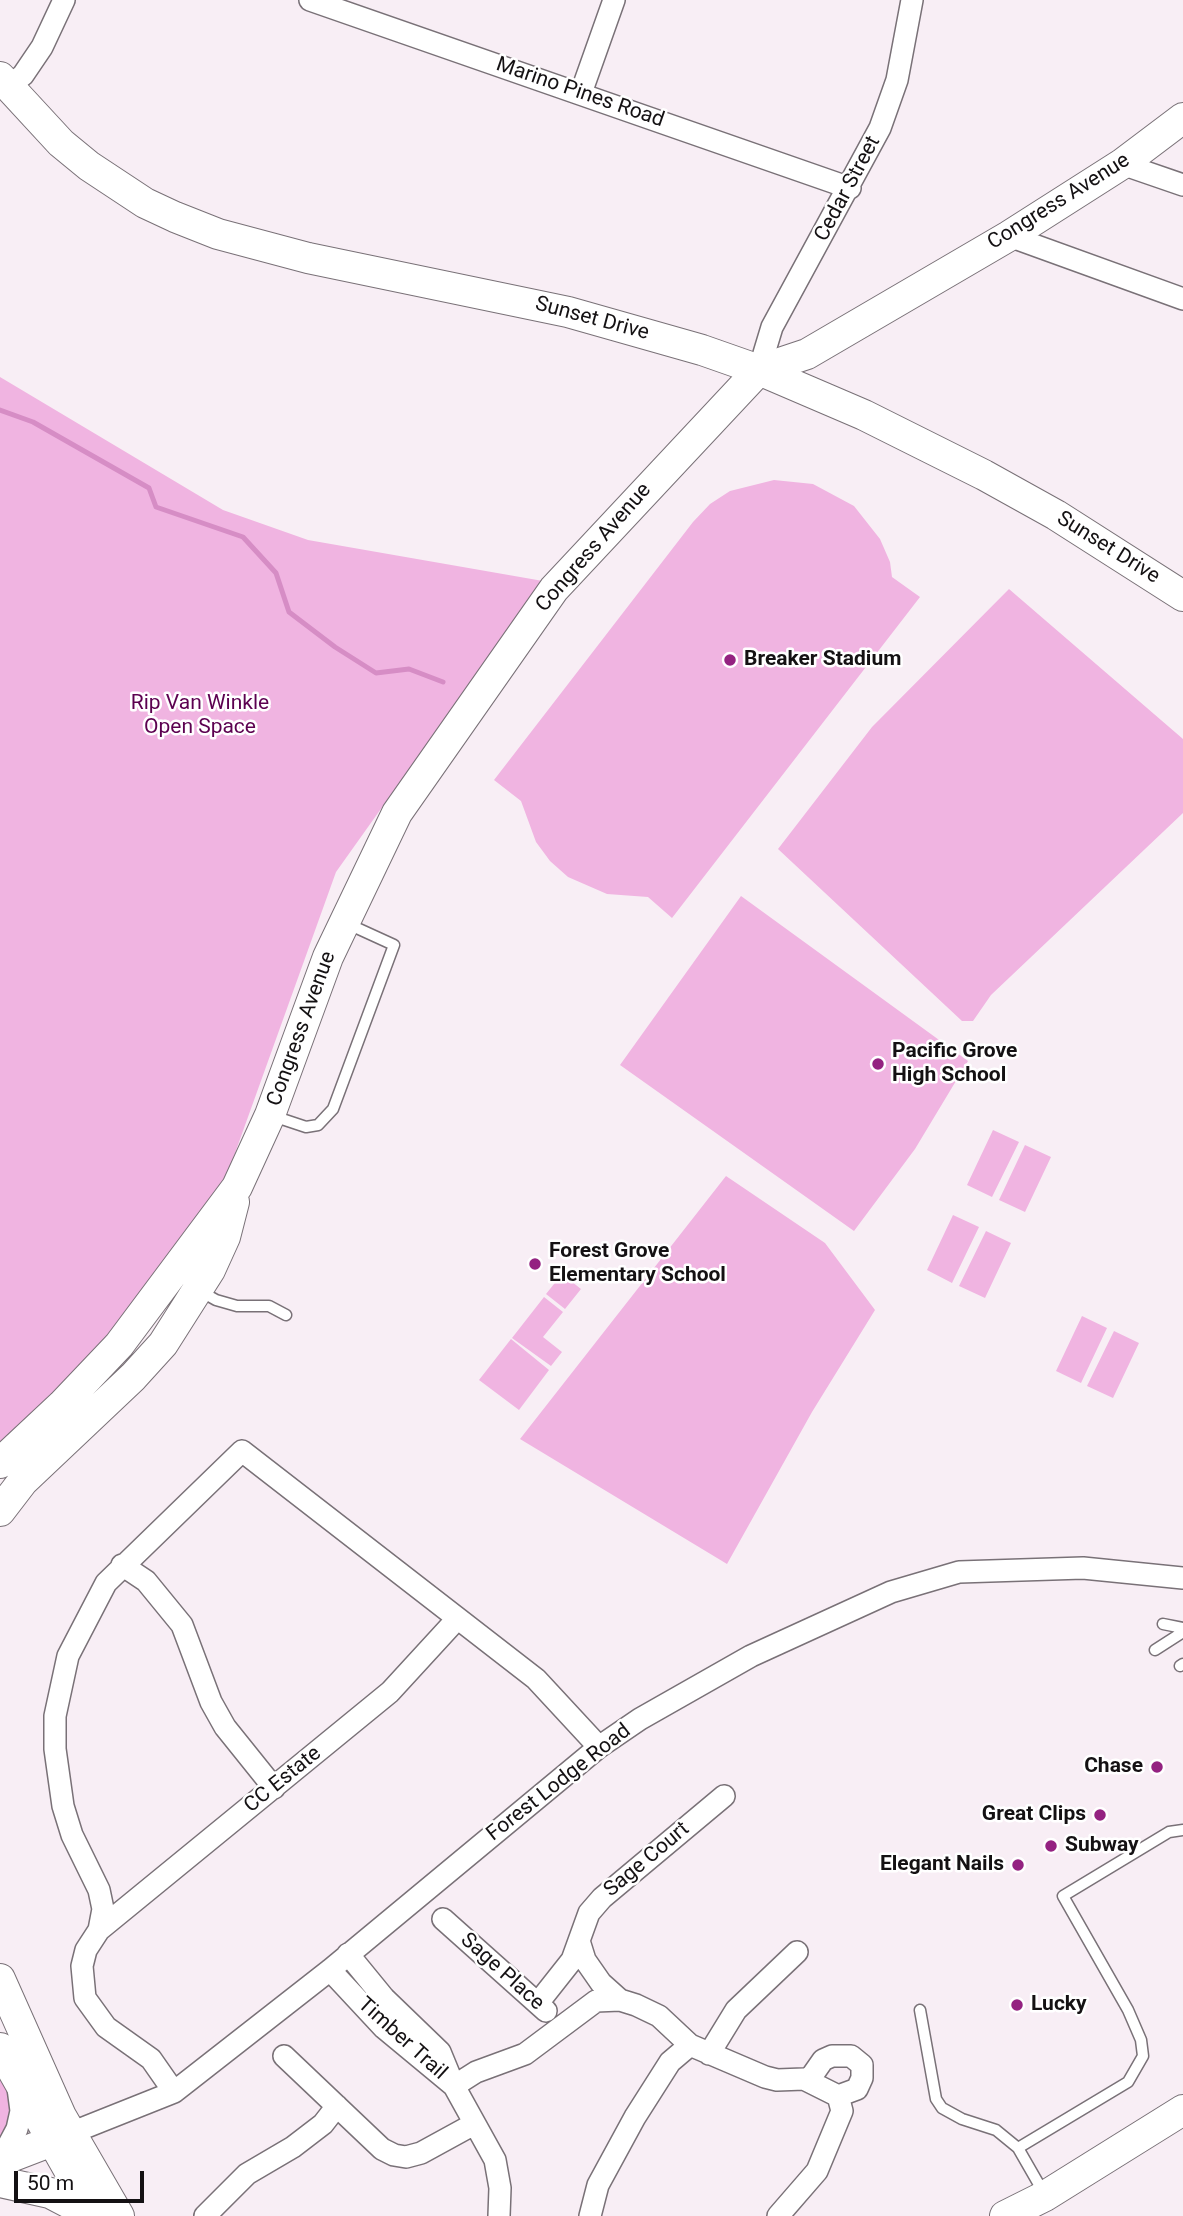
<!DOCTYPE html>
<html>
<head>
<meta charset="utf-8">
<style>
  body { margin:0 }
  #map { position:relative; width:1183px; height:2216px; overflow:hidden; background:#f8eef5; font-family:Roboto,sans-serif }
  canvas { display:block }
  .scale { position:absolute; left:14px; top:2171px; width:130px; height:32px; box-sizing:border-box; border:4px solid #141113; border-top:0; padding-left:9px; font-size:21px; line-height:24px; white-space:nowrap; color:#141113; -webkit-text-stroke:5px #fff; paint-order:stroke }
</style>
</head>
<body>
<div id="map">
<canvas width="1183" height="2216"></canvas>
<div class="scale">50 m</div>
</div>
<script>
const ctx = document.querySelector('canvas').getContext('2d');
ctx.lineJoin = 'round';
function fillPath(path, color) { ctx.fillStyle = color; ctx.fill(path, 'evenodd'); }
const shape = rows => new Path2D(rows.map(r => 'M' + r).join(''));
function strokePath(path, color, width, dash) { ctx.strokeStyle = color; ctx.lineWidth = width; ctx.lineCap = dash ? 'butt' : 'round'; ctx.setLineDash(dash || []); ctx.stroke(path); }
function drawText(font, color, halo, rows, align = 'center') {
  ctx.font = font + ' Roboto,sans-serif'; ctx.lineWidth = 5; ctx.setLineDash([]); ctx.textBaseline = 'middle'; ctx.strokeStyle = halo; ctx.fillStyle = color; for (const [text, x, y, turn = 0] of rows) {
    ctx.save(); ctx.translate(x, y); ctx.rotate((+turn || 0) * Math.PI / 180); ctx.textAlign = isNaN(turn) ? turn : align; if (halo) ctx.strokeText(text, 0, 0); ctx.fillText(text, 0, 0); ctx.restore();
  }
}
fillPath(shape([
  [0,377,223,510,308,540,543,581,336,872,225,1181,199,1227,0,1463],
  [774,480,813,484,854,506,880,539,890,562,892,577,920,597,672,918,648,897,607,894,568,877,550,861,536,842,521,801,494,780,693,522,710,504,730,491],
  [1009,589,1183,739,1183,813,991,995,973,1021,962,1021,778,849,872,727],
  [741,896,968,1061,915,1149,854,1231,620,1065],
  [993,1130,1019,1142,992,1197,967,1185],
  [1025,1145,1051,1157,1025,1212,999,1200],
  [726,1176,825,1243,875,1310,812,1412,727,1564,520,1439],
  [953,1215,979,1227,952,1283,927,1270],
  [986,1231,1011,1243,985,1298,959,1286],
  [562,1274,581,1289,565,1309,546,1294],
  [544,1297,563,1312,543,1337,562,1352,551,1366,512,1338],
  [1082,1316,1107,1328,1081,1383,1056,1371],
  [1114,1331,1139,1343,1113,1398,1087,1386],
  [511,1339,549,1370,519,1410,479,1380],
  [0,2048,20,2096,0,2161]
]), '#f0b4e1');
strokePath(shape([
  [0,410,33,422,149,488,156,507,243,537,276,573,289,612,335,647,376,673,409,669,443,682]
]), '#d68dc5', 5);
const lane = shape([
  [273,1116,306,1127,318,1125,333,1109,394,945,348,924],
  [200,1291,216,1300,237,1306,269,1306,286,1315],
  [1163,1624,1183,1628],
  [1155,1650,1183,1632],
  [1180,1666,1183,1664],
  [920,2010,936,2099,942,2108,962,2119,996,2130,1018,2148,1045,2195],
  [1018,2148,1128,2082,1143,2056,1141,2040,1128,2010,1063,1896,1169,1832,1183,1830]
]);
const street = shape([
  [310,0,850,188],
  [8,87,23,75,42,47,64,0],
  [581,93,614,0],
  [1122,164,1183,185],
  [1009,236,1183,299],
  [759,370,772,327,880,128,897,80,912,0],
  [122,1565,146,1581,182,1625,211,1702,225,1727,274,1788],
  [443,1919,546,2011],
  [99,1930,390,1692,457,1619],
  [580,1944,585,1960,601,1983,620,2000],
  [348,1954,384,1998,440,2052,454,2086,495,2160,500,2188,499,2216],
  [330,1970,384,2028,454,2086],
  [538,2003,572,1960,589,1913,602,1898,724,1796],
  [709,2054,736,2010,797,1952],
  [284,2056,382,2149,394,2155,406,2157,421,2153,474,2124],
  [809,2080,823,2060,832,2056,851,2056,862,2065,862,2078,857,2089,838,2096],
  [454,2086,476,2072,525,2054,596,2001,620,2000,636,2005,659,2016,690,2045,765,2077,777,2080,804,2079,838,2096,842,2111,817,2171,778,2216],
  [174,2092,151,2059,106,2027,85,1998,82,1966,86,1950,99,1930,103,1909,99,1890,72,1835,63,1806,55,1749,55,1716,68,1656,106,1583,242,1451,536,1679,599,1747],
  [61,2137,174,2092,330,1970,599,1747,640,1719,751,1656,891,1592,959,1572,1083,1568,1183,1578],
  [0,2161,17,2129,21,2111,18,2088],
  [205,2216,247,2174,293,2147,323,2124,337,2106],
  [590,2216,598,2185,635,2117,670,2062,690,2045]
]);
const secondary = shape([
  [0,77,61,143,89,166,145,203,175,217,218,234,308,258,568,312,702,350,759,370,864,415,984,475,1056,515,1183,596],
  [0,1463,62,1405,119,1345,237,1187,270,1115,328,957,397,813,554,589,759,370,807,354,1009,236,1122,164,1183,118],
  [0,1511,23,1481,133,1377,163,1344,210,1270,225,1237,234,1202],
  [0,1979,61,2116,119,2216],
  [0,2048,95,2216],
  [0,2161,52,2141],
  [0,2182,50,2193,94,2216],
  [1005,2216,1045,2196,1183,2110]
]);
strokePath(lane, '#797177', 13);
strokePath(street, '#797177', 24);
strokePath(secondary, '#797177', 32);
strokePath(lane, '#fff', 10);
strokePath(street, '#fff', 21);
strokePath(secondary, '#fff', 30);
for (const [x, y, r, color] of [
  [730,660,7,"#942281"],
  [878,1064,7,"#942281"],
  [535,1264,7,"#942281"],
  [1157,1767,7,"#942281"],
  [1100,1815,7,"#942281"],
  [1051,1846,7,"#942281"],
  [1018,1865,7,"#942281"],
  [1017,2005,7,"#942281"]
]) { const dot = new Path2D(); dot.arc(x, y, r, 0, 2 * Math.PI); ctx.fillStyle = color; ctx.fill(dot); strokePath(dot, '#fff', 2.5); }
drawText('21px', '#141113', '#fff', [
  ["Marino Pines Road",580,93,19],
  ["Cedar Street",848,189,-62],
  ["Congress Avenue",1059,202,-32],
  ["Sunset Drive",592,319,15],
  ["Congress Avenue",594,548,-49],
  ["Sunset Drive",1108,548,32],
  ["Congress Avenue",302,1029,-70],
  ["CC Estate",283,1780,-39],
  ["Forest Lodge Road",559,1783,-38],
  ["Sage Court",647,1860,-40],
  ["Sage Place",502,1972,42],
  ["Timber Trail",402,2039,42]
]);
drawText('bold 21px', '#141113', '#fff', [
  ["Breaker Stadium",744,660],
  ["Pacific Grove",892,1052],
  ["High School",892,1076],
  ["Forest Grove",549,1252],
  ["Elementary School",549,1276],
  ["Chase",1143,1767,"right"],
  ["Great Clips",1086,1815,"right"],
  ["Subway",1065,1846],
  ["Elegant Nails",1004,1865,"right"],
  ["Lucky",1031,2005]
], 'left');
drawText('21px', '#5c0150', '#fff', [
  ["Rip Van Winkle",200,704],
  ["Open Space",200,728]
]);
</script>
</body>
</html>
